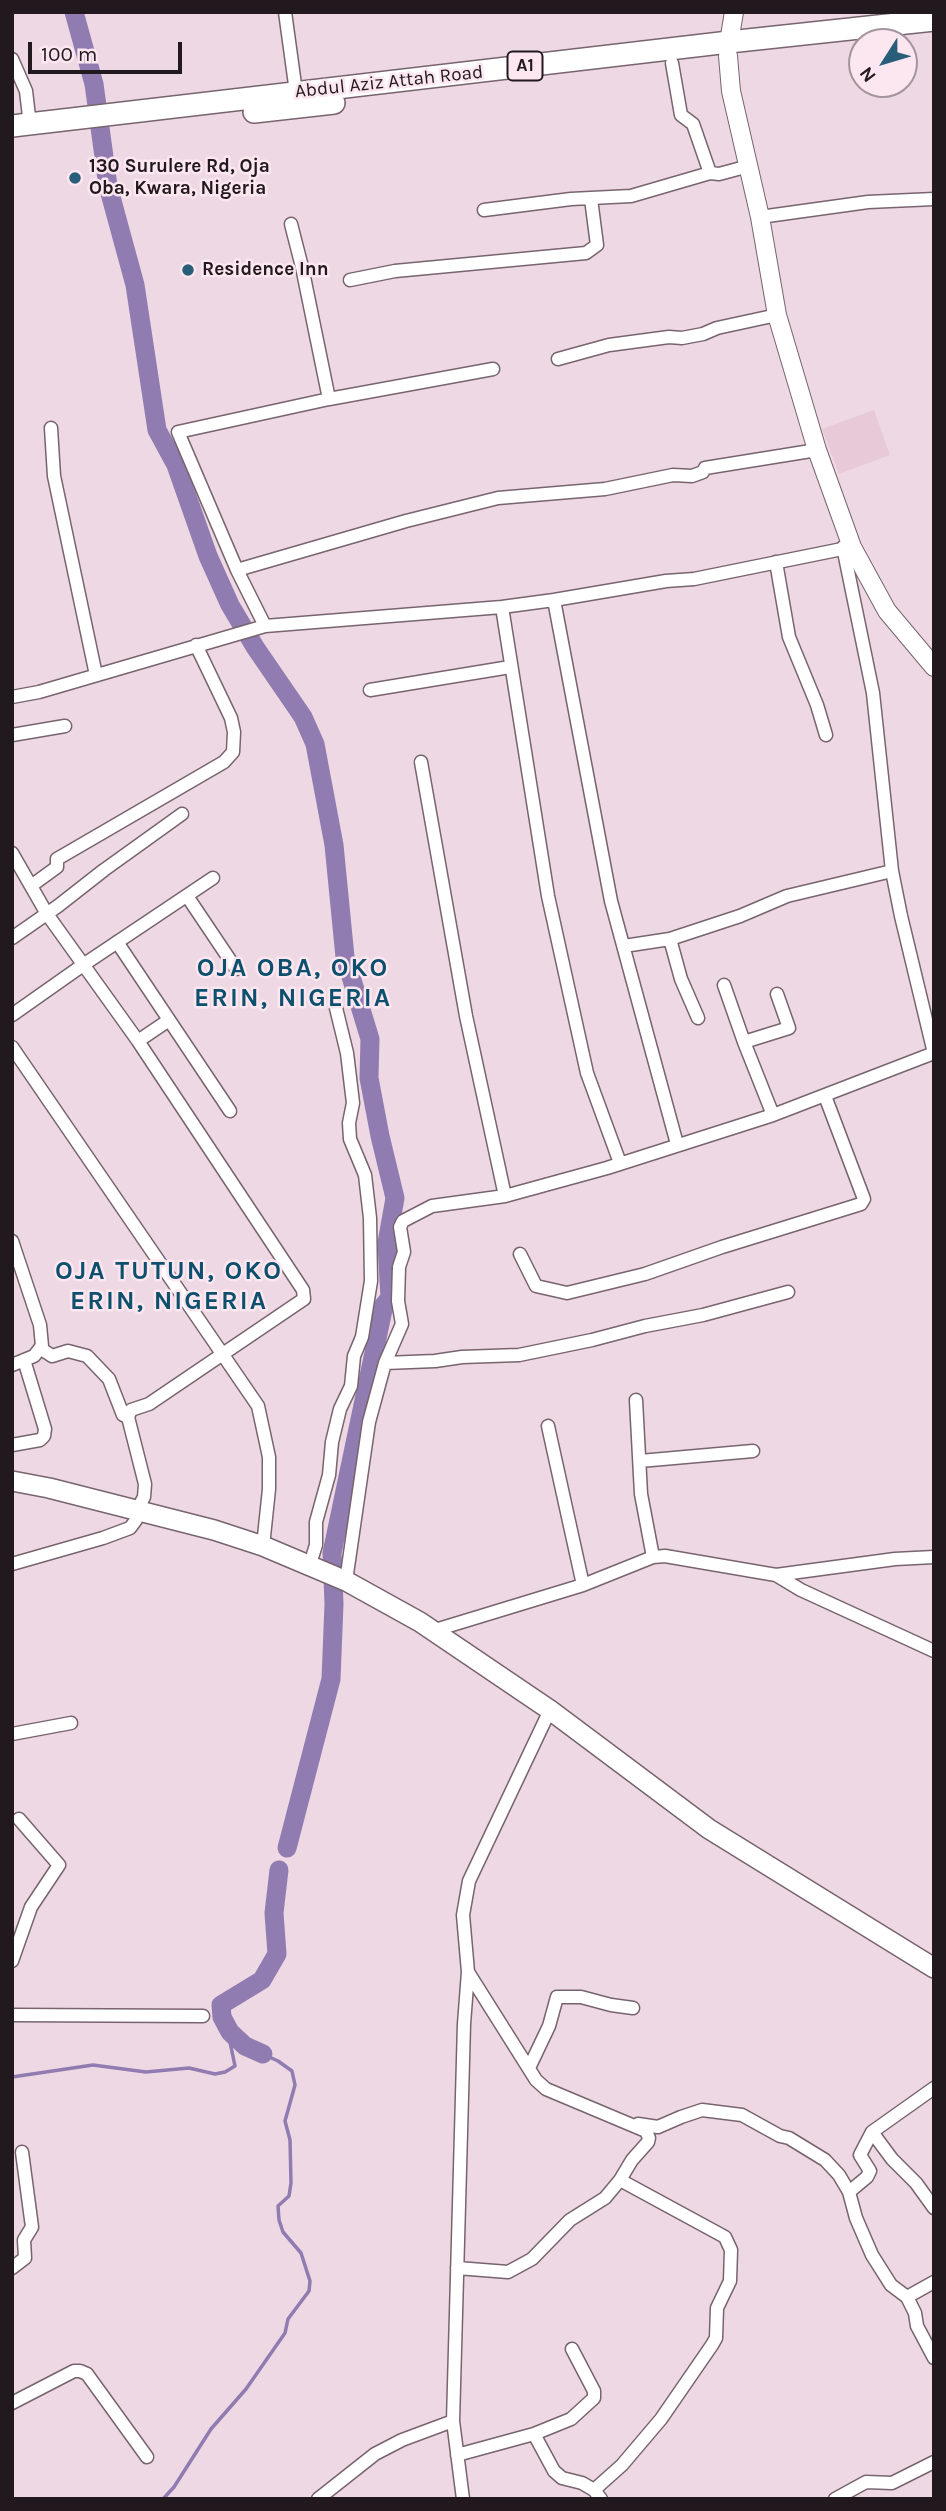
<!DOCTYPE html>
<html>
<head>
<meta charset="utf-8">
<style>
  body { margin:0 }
  #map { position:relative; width:946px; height:2511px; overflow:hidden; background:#eed8e3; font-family:Karla,sans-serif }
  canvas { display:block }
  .frame { position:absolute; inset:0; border:14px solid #21191d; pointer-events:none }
  .north { position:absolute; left:848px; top:28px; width:70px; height:70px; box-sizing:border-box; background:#fce6f0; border:2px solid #a4949c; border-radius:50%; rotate:233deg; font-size:19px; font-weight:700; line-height:28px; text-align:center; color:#21191d }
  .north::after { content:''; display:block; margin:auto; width:24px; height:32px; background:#295e7a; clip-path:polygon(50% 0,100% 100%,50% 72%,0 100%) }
  .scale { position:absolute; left:28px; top:42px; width:154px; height:32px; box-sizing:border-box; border:4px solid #21191d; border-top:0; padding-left:9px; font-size:21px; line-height:24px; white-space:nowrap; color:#21191d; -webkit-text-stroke:5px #fce6f0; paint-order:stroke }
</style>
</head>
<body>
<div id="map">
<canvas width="946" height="2511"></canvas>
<div class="frame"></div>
<div class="north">N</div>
<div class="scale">100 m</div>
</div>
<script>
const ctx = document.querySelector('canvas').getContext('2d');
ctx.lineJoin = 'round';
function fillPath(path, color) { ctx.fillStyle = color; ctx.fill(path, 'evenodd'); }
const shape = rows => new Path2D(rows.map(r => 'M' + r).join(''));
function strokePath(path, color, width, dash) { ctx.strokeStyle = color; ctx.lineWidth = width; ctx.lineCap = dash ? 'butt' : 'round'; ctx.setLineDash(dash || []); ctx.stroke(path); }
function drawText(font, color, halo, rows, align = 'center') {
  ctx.font = font + ' Karla,sans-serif'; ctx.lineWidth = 5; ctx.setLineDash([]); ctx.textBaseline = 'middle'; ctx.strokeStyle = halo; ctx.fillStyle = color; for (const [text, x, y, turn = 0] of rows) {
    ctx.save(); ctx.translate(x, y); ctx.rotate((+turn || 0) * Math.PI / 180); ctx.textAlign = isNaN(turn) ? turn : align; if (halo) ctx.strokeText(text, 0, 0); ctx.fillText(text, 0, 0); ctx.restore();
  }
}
fillPath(shape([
  [874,410,890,455,839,474,822,429]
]), '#e7c9d8');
strokePath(shape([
  [12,2077,93,2065,146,2072,189,2068,215,2074,225,2072,235,2066,226,2023],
  [163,2499,174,2487,211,2429,246,2389,285,2333,288,2319,309,2291,310,2281,301,2253,283,2232,279,2220,278,2206,289,2196,291,2183,290,2140,285,2121,295,2085,292,2071,278,2061,263,2054]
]), '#907cb1', 3.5);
strokePath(shape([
  [74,12,94,84,108,186,135,285,157,430,176,465,208,556,230,605,255,647,303,717,315,744,334,845,345,957,370,1039,369,1078,380,1136,395,1198,387,1243,390,1298,384,1305,332,1553,334,1604,331,1679,287,1848],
  [263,2054,245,2046,230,2032,222,2017,221,2005,262,1980,277,1954,274,1913,279,1870]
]), '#907cb1', 19);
const street = shape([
  [285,12,296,92],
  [12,59,26,91,30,125],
  [672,63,681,115,693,124,710,173],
  [484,210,571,199,631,196,710,173,719,174,749,166],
  [760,217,868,202,934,199],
  [291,224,302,267,329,399],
  [350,280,395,271,586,253,597,245,591,199],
  [558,359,609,345,669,337,682,338,703,334,717,328,777,315],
  [51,428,54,476,96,675],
  [843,547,873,693,892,871,901,916,934,1053],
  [776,562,789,637,817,705,826,735],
  [237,570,406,521,498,498,605,489,673,475,692,476,703,472,705,468,817,450],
  [554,600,611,901,677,1144],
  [502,607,548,896,587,1073,620,1163],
  [265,626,237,570,178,432,329,399,493,369],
  [370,690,510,667],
  [12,697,39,692,265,626,502,607,554,600,666,581,694,579,852,547],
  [12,735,65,726],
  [421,762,466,1016,505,1196],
  [12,853,47,914,138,1041,303,1290,304,1299,149,1404,131,1410,128,1417,145,1484,144,1497,137,1510,136,1520,130,1528,103,1538,12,1564],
  [31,886,57,867,57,859,224,762,233,752,234,732,231,718,196,645],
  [187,896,236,969],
  [12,938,58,906,104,870,182,814],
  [670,939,681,979,698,1018],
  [117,942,230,1111],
  [624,946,670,939,740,916,787,896,892,871],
  [724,985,744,1042,773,1115],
  [12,1015,83,965,213,878],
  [138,1041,169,1020],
  [744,1042,789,1028,777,994],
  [12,1047,258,1406,269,1457,269,1489,263,1546],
  [12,1241,40,1325,42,1346,34,1356,12,1365],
  [520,1254,536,1286,567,1293,645,1274,722,1247,861,1204,864,1199,825,1096],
  [40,1348,52,1356,68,1351,87,1356,109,1379,123,1415,128,1417],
  [385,1363,435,1361,462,1357,519,1355,592,1340,645,1326,703,1315,788,1292],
  [636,1400,641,1494,653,1557],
  [548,1426,583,1585],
  [12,1445,40,1440,44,1436,45,1429,24,1360],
  [640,1461,753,1451],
  [310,1564,316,1545,316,1522,329,1475,332,1442,340,1409,351,1386,354,1356,362,1337,371,1281,370,1218,365,1175,350,1139,349,1123,353,1103,347,1053,336,1008],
  [776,1575,895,1559,934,1557],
  [346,1581,369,1422,385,1363,402,1324,398,1301,399,1267,404,1252,400,1227,403,1221,432,1206,505,1196,607,1168,773,1115,934,1053],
  [432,1631,583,1585,653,1557,665,1556,776,1575,801,1590,934,1651],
  [12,1734,71,1723],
  [12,1961,31,1907,59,1865,19,1819],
  [12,2015,203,2016],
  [529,2068,549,2026,557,1997,581,1997,611,2005,633,2008],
  [638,2124,658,2127,681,2117,702,2110,742,2115,780,2136,789,2138,825,2160,839,2175,849,2192,856,2218,872,2255,891,2285,907,2297,915,2313,917,2326,934,2358],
  [872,2132,892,2159,916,2183,934,2208],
  [849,2192,867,2177,870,2171,860,2155,872,2132,934,2088],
  [12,2268,25,2258,24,2240,32,2227,22,2152],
  [457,2268,508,2272,532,2259,570,2220,605,2198,620,2180,632,2160,648,2142,649,2138,646,2131,546,2089,536,2080,468,1972],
  [907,2297,934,2282],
  [12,2403,74,2371,80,2371,87,2374,147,2457],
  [534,2434,571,2419,594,2398,594,2391,572,2349],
  [457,2455,534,2434,554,2471,562,2478,582,2483,594,2490,601,2499],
  [594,2490,622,2465,661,2419,712,2345,716,2338,717,2308,730,2281,731,2250,725,2237,620,2180],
  [318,2499,375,2454,402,2440,453,2421],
  [463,2499,453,2421,464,2024,468,1972,463,1915,469,1881,550,1710],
  [835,2499,866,2482,892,2483,934,2462]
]);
const secondary = shape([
  [729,42,734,12],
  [728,56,731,91,760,217,777,315,817,450,852,547,887,611,934,667]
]);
const primary = shape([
  [12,1481,49,1488,214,1530,263,1546,346,1581,420,1622,550,1710,709,1829,934,1968]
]);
const highway = shape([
  [254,112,334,103],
  [12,126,729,42,934,20]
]);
strokePath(street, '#77646e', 15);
strokePath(secondary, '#77646e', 20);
strokePath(primary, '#77646e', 22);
strokePath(highway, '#77646e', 24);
strokePath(street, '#fff', 12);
strokePath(secondary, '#fff', 18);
strokePath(primary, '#fff', 19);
strokePath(highway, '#fff', 21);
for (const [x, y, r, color] of [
  [75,178,7,"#295e7a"],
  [188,270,7,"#295e7a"]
]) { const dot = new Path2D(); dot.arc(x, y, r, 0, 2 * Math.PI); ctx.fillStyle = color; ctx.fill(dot); strokePath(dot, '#fce6f0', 2.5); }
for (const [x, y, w] of [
  [525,66,35]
]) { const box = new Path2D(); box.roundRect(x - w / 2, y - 14.5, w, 29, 5); ctx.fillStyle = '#fce6f0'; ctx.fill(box); strokePath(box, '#21191d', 2); }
drawText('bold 18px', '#21191d', null, [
  ["A1",525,66]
]);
drawText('19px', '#21191d', '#fce6f0', [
  ["Abdul Aziz Attah Road",389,82,-6]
]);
drawText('bold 19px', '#21191d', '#fce6f0', [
  ["130 Surulere Rd, Oja",89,167],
  ["Oba, Kwara, Nigeria",89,189],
  ["Residence Inn",202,270]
], 'left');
ctx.letterSpacing = '2px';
drawText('bold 26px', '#0d506e', '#fce6f0', [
  ["OJA OBA, OKO",293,969],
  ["ERIN, NIGERIA",293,999],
  ["OJA TUTUN, OKO",169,1272],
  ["ERIN, NIGERIA",169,1302]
]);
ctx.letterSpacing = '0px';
</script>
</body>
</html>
